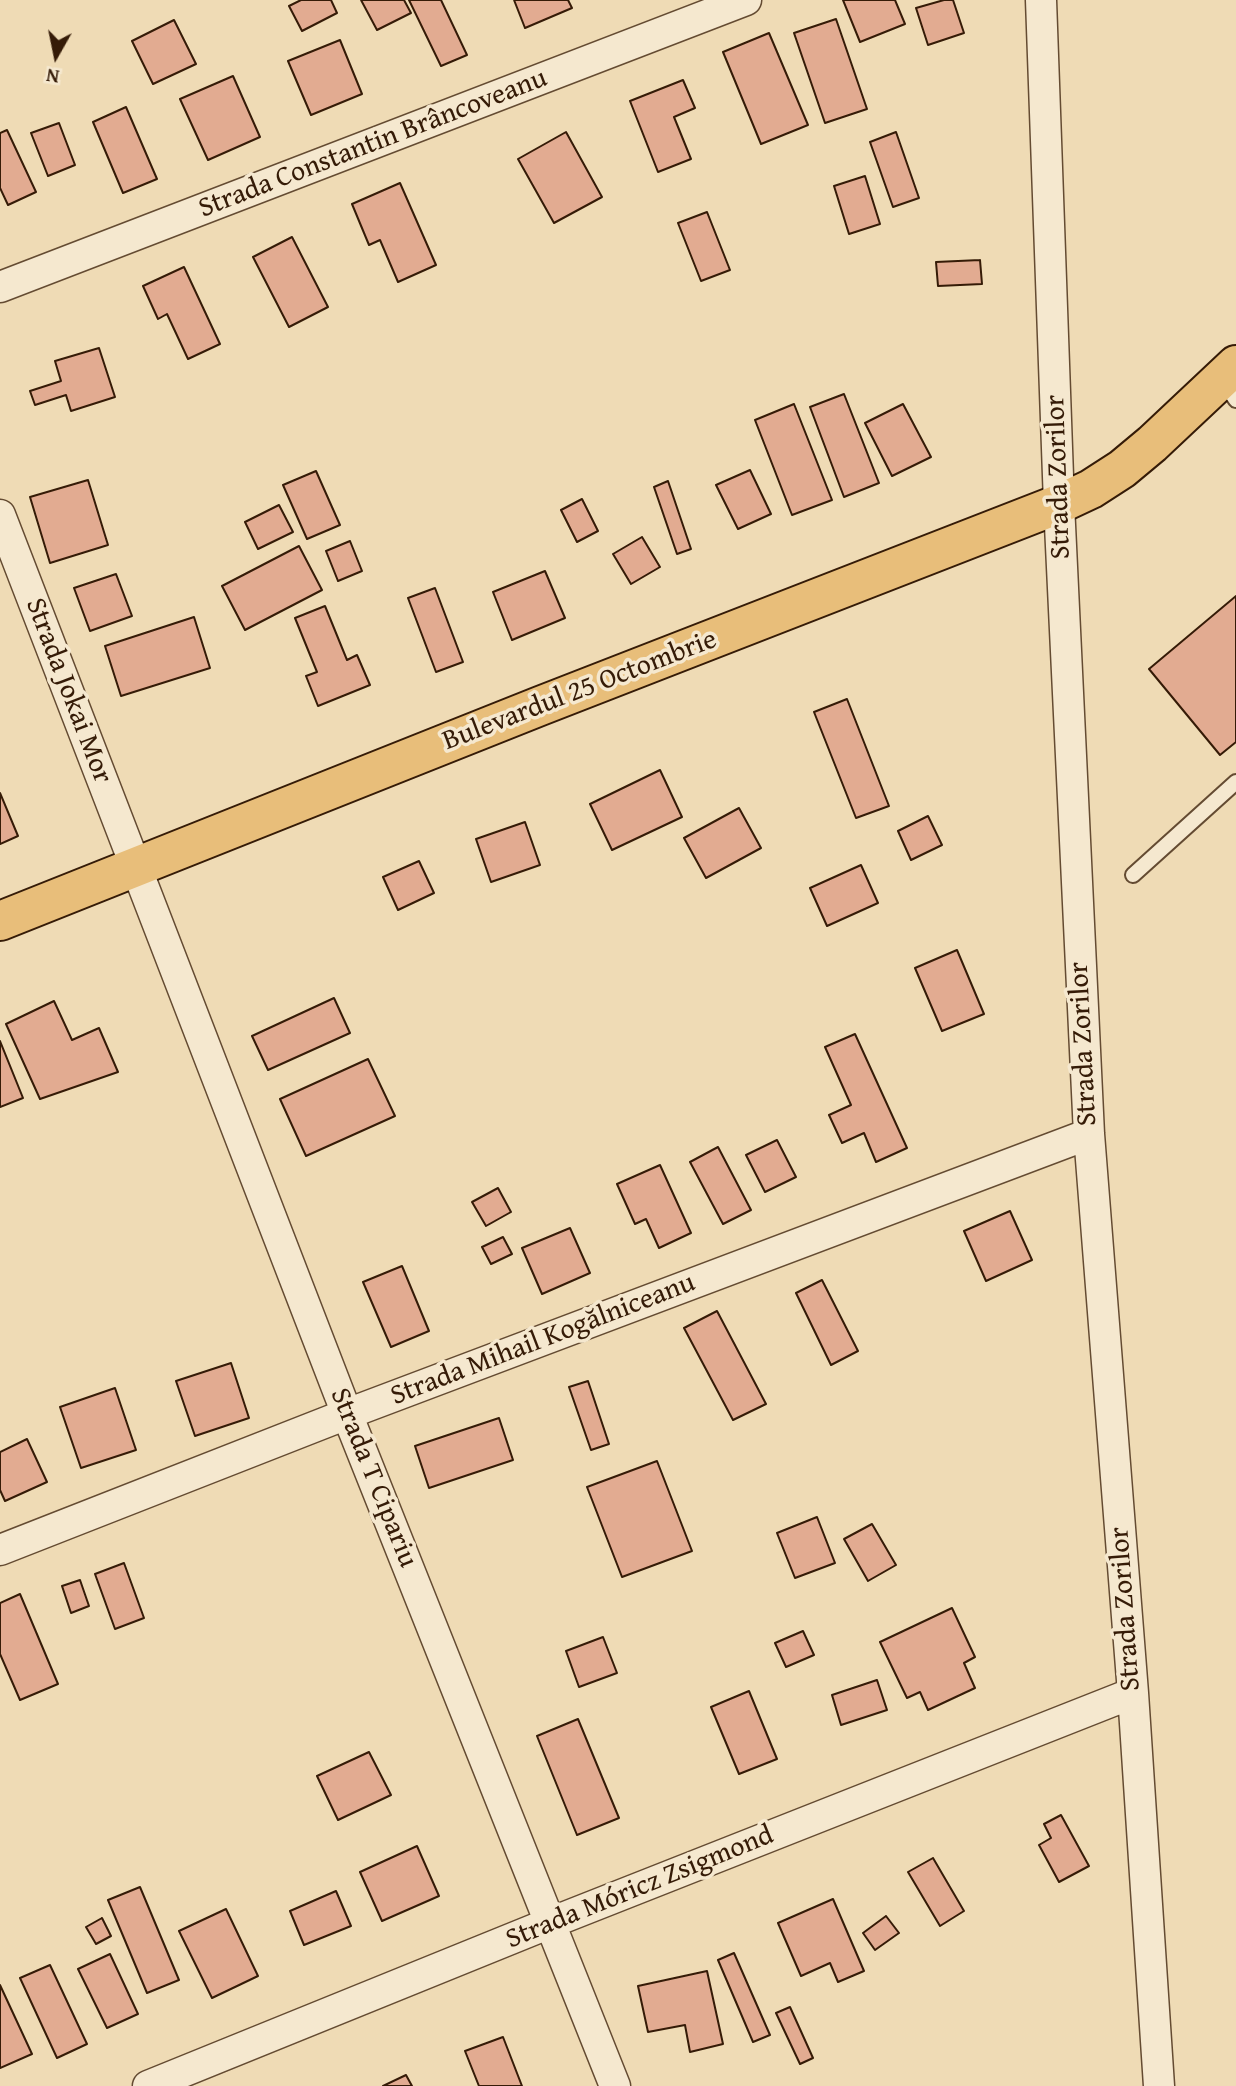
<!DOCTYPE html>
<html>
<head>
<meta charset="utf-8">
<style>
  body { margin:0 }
  #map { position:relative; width:1236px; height:2086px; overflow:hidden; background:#efdbb5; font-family:"Gentium Book Plus",serif }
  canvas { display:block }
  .north { position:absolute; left:21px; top:21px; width:70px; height:70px; -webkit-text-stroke:5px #f5e8cf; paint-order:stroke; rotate:189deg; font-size:19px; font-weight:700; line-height:28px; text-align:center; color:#351b07 }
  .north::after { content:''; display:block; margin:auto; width:24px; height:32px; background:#351b07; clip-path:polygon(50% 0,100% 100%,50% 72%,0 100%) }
</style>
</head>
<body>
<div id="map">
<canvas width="1236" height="2086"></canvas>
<div class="north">N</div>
</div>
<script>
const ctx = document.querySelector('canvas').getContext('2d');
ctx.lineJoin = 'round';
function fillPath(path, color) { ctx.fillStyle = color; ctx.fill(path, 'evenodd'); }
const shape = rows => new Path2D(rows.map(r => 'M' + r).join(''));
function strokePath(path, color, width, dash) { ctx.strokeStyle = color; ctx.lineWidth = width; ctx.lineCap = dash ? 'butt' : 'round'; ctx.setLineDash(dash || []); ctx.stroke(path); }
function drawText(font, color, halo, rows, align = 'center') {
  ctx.font = font + ' "Gentium Book Plus",serif'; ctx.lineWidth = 7; ctx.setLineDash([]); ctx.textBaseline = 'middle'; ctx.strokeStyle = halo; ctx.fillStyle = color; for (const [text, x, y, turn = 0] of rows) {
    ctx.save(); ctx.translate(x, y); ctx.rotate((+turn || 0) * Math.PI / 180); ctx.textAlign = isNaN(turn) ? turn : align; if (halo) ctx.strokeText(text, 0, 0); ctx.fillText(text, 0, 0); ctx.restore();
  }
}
const building = shape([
  [301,0,331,0,337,13,302,31,289,6,301,0],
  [361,0,404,0,411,13,377,30,361,0],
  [409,0,441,0,467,55,441,66,409,0],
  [514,0,568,0,572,8,525,28,514,0],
  [843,0,895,0,905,24,860,42,843,0],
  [944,0,953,0,964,33,928,45,916,8,944,0],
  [836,19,867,109,825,123,794,33,836,19],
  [174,20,196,64,153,84,132,41,174,20],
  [769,33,808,125,761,144,723,52,769,33],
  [340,40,362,94,311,115,288,61,340,40],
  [233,76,260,137,208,160,180,99,233,76],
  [683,80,695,108,674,117,691,159,658,172,630,101,683,80],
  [126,107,157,179,123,193,93,122,126,107],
  [59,123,75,165,48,176,31,133,59,123],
  [7,130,36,192,8,205,0,188,0,133,7,130],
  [566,132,602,197,554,223,518,159,566,132],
  [896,132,919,198,893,207,870,142,896,132],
  [865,176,880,224,849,234,834,186,865,176],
  [400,183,436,265,398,282,380,240,369,245,352,204,400,183],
  [707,212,730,270,701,281,678,223,707,212],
  [292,237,328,307,289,327,253,257,292,237],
  [980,260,982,284,938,286,936,262,980,260],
  [184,267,220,344,188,359,167,314,158,319,143,286,184,267],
  [99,348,115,397,71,411,66,395,35,405,30,391,61,381,55,361,99,348],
  [844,394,879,483,844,497,810,407,844,394],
  [794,404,832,500,792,515,755,420,794,404],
  [903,404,931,457,892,476,865,423,903,404],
  [750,470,771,514,738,529,716,485,750,470],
  [316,471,340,525,307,539,283,485,316,471],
  [88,480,108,545,50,563,30,497,88,480],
  [668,481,691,549,677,554,654,487,668,481],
  [582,499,598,531,577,542,561,510,582,499],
  [279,505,293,532,258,549,245,522,279,505],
  [642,537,660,567,631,584,613,554,642,537],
  [350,541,362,571,338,581,326,551,350,541],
  [299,546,322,590,245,630,222,586,299,546],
  [545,571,565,618,512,640,493,592,545,571],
  [116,574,132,616,90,631,74,588,116,574],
  [435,588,463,662,436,672,408,598,435,588],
  [1236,596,1236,742,1220,755,1149,669,1236,596],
  [325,606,347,660,357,655,370,685,318,706,306,676,317,672,295,618,325,606],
  [194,617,210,668,121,696,105,646,194,617],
  [847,699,889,806,856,818,814,712,847,699],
  [660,770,682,817,612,850,590,804,660,770],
  [0,793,18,836,0,844,0,793],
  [739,808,761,848,706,878,684,838,739,808],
  [928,816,942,845,911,860,898,831,928,816],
  [525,822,540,865,491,882,476,839,525,822],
  [419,861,434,893,398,910,383,877,419,861],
  [861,865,878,903,827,926,810,888,861,865],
  [957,950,984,1014,942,1031,915,968,957,950],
  [334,998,350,1033,268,1070,252,1036,334,998],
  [54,1001,72,1040,99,1028,118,1072,40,1099,6,1024,54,1001],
  [855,1034,907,1148,876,1162,864,1133,842,1143,829,1115,851,1105,825,1047,855,1034],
  [0,1041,23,1098,0,1107,0,1041],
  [368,1059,395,1116,306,1156,280,1099,368,1059],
  [777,1140,796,1177,765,1192,746,1155,777,1140],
  [718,1147,751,1210,723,1224,690,1162,718,1147],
  [660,1165,691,1233,659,1248,646,1219,635,1224,617,1184,660,1165],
  [498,1188,511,1212,486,1226,472,1202,498,1188],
  [1010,1211,1032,1260,986,1281,964,1231,1010,1211],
  [570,1228,590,1273,542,1294,522,1248,570,1228],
  [503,1237,512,1254,491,1264,482,1247,503,1237],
  [402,1266,429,1331,391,1347,363,1282,402,1266],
  [822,1280,858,1351,831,1365,796,1293,822,1280],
  [717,1311,766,1404,733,1420,684,1328,717,1311],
  [231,1363,249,1418,195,1436,176,1381,231,1363],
  [588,1381,609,1444,591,1450,569,1387,588,1381],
  [115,1388,136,1450,81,1468,60,1407,115,1388],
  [499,1418,513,1460,429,1488,415,1446,499,1418],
  [27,1439,47,1482,5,1501,0,1490,0,1452,27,1439],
  [657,1461,692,1551,622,1577,587,1487,657,1461],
  [817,1517,835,1563,795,1578,777,1533,817,1517],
  [872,1524,896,1565,868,1581,844,1539,872,1524],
  [124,1563,144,1618,115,1629,95,1574,124,1563],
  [80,1580,89,1606,71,1613,62,1586,80,1580],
  [20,1594,58,1684,20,1700,0,1654,0,1603,20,1594],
  [952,1608,975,1657,964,1663,975,1688,928,1710,920,1692,907,1698,880,1642,952,1608],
  [803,1631,814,1655,786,1667,775,1643,803,1631],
  [603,1637,617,1673,579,1687,566,1651,603,1637],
  [877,1680,887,1710,841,1725,832,1695,877,1680],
  [749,1691,777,1759,739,1774,711,1707,749,1691],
  [578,1719,619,1818,577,1835,537,1736,578,1719],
  [369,1752,391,1795,338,1820,317,1776,369,1752],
  [1061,1815,1089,1866,1059,1882,1039,1845,1051,1838,1044,1824,1061,1815],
  [417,1846,439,1896,382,1921,360,1872,417,1846],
  [933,1858,964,1911,940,1926,908,1872,933,1858],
  [140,1887,179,1980,147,1993,108,1900,140,1887],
  [336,1891,351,1926,304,1945,290,1911,336,1891],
  [833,1899,864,1971,838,1982,830,1963,801,1976,778,1923,833,1899],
  [226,1909,258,1976,212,1998,179,1931,226,1909],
  [886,1916,899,1933,875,1950,863,1933,886,1916],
  [102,1918,111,1936,96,1944,86,1927,102,1918],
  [734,1953,770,2035,753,2042,718,1960,734,1953],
  [110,1954,138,2014,107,2028,78,1969,110,1954],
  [50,1965,87,2044,57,2058,20,1978,50,1965],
  [707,1971,723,2044,690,2052,685,2025,648,2032,638,1986,707,1971],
  [0,1985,32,2054,0,2068,0,1985],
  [790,2007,813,2058,800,2064,776,2013,790,2007],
  [503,2037,522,2086,479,2086,465,2051,503,2037],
  [406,2075,412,2086,383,2086,406,2075]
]);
fillPath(building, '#e2ab91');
strokePath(building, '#351b07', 2);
const lane = shape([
  [1222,380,1236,400],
  [1133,875,1236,782]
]);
const street = shape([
  [1041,0,1059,504,1089,1134,1133,1693,1159,2086],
  [0,287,746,0],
  [0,515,347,1414,615,2086],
  [0,1550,347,1414,1089,1134],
  [148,2086,550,1923,1133,1693]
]);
const primary = shape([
  [0,921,540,706,1059,504,1091,489,1122,469,1152,444,1236,365]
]);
strokePath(lane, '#644b32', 18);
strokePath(street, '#644b32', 33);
strokePath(primary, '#351b07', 42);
strokePath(lane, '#f5e8cf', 14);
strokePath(street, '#f5e8cf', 30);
strokePath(primary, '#e8be7a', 38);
drawText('28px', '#351b07', '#f5e8cf', [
  ["Strada Constantin Brâncoveanu",373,144,-21],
  ["Strada Zorilor",1059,477,-92],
  ["Strada Jokai Mor",68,691,69],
  ["Bulevardul 25 Octombrie",580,691,-21],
  ["Strada Zorilor",1084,1044,-93],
  ["Strada Mihail Kogălniceanu",543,1340,-21],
  ["Strada T Cipariu",373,1478,68],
  ["Strada Zorilor",1126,1609,-94],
  ["Strada Móricz Zsigmond",640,1888,-22]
]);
</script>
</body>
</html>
